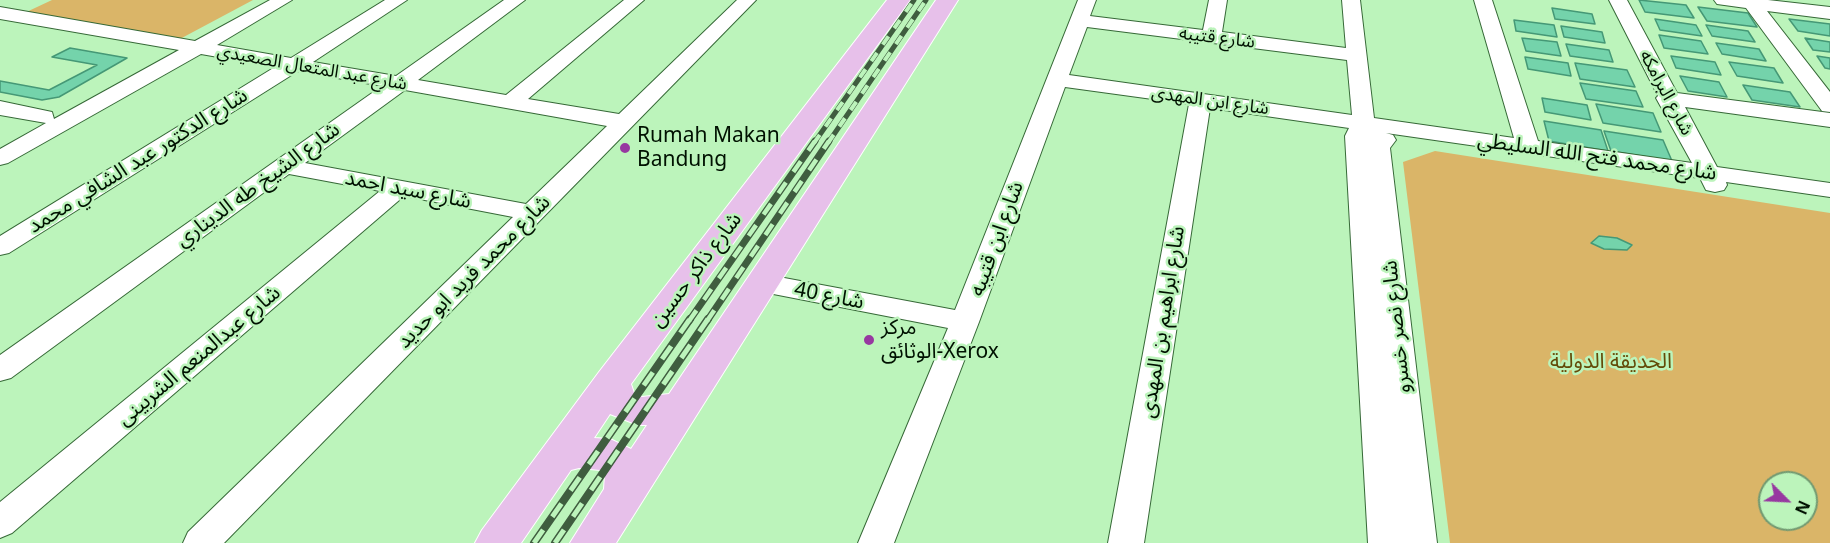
<!DOCTYPE html>
<html>
<head>
<meta charset="utf-8">
<style>
  body { margin:0 }
  #map { position:relative; width:1830px; height:543px; overflow:hidden; background:#bcf4bb; font-family:"Noto Sans",sans-serif }
  canvas { display:block }
  .north { position:absolute; left:1758px; top:471px; width:60px; height:60px; box-sizing:border-box; background:#bcf4bb; border:2px solid #719971; border-radius:50%; rotate:114deg; font-size:16px; font-weight:700; line-height:24px; text-align:center; color:#001101 }
  .north::after { content:''; display:block; margin:auto; width:21px; height:27px; background:#9738a0; clip-path:polygon(50% 0,100% 100%,50% 72%,0 100%) }
</style>
</head>
<body>
<div id="map">
<canvas width="1830" height="543"></canvas>
<div class="north">N</div>
</div>
<script>
const ctx = document.querySelector('canvas').getContext('2d');
ctx.lineJoin = 'round';
function fillPath(path, color) { ctx.fillStyle = color; ctx.fill(path, 'evenodd'); }
const shape = rows => new Path2D(rows.map(r => 'M' + r).join(''));
function strokePath(path, color, width, dash) { ctx.strokeStyle = color; ctx.lineWidth = width; ctx.lineCap = dash ? 'butt' : 'round'; ctx.setLineDash(dash || []); ctx.stroke(path); }
function drawText(font, color, halo, rows, align = 'center') {
  ctx.font = font + ' "Noto Sans","Noto Sans Arabic",sans-serif'; ctx.lineWidth = 5; ctx.setLineDash([]); ctx.textBaseline = 'middle'; ctx.strokeStyle = halo; ctx.fillStyle = color; for (const [text, x, y, turn = 0] of rows) {
    ctx.save(); ctx.translate(x, y); ctx.rotate((+turn || 0) * Math.PI / 180); ctx.textAlign = isNaN(turn) ? turn : align; if (halo) ctx.strokeText(text, 0, 0); ctx.fillText(text, 0, 0); ctx.restore();
  }
}
fillPath(shape([
  [52,0,253,0,178,40,20,15],
  [1435,151,1830,213,1830,543,1450,543,1403,162],
  [1770,483,1806,483,1806,519,1770,519]
]), '#dab568');
const building = shape([
  [1639,0,1686,5,1694,18,1645,12,1639,0],
  [1698,7,1748,13,1757,27,1707,21,1698,7],
  [1552,8,1592,14,1595,24,1555,19,1552,8],
  [1655,19,1696,25,1702,36,1660,30,1655,19],
  [1789,19,1830,24,1830,36,1798,31,1789,19],
  [1514,20,1554,25,1557,37,1516,31,1514,20],
  [1706,25,1748,31,1755,42,1712,36,1706,25],
  [1561,26,1602,32,1605,43,1564,37,1561,26],
  [1659,35,1701,41,1708,54,1664,48,1659,35],
  [1522,38,1557,42,1561,56,1526,51,1522,38],
  [1805,38,1830,42,1830,52,1813,50,1805,38],
  [1716,43,1759,49,1766,61,1722,54,1716,43],
  [1566,44,1609,50,1613,62,1570,56,1566,44],
  [70,48,127,58,59,97,42,100,0,92,0,81,49,90,97,65,52,57,70,48],
  [1671,56,1715,62,1721,75,1676,68,1671,56],
  [1817,56,1830,58,1830,69,1825,68,1817,56],
  [1525,57,1568,63,1571,76,1528,69,1525,57],
  [1729,62,1774,68,1783,83,1737,76,1729,62],
  [1575,63,1627,70,1635,87,1580,79,1575,63],
  [1680,76,1719,82,1727,97,1688,91,1680,76],
  [1580,83,1636,91,1643,107,1586,99,1580,83],
  [1743,85,1790,92,1800,107,1752,100,1743,85],
  [1542,98,1587,105,1591,120,1545,112,1542,98],
  [1596,104,1653,113,1661,132,1603,123,1596,104],
  [1544,121,1601,130,1608,151,1549,141,1544,121],
  [1604,131,1663,140,1672,161,1611,151,1604,131],
  [1599,236,1617,238,1632,245,1627,250,1604,249,1591,243,1599,236]
]);
fillPath(building, '#74d3ab');
strokePath(building, '#459876', 1.5);
const minor = shape([
  [270,0,292,0,217,45,291,58,385,0,407,0,313,62,396,76,504,0,525,0,418,80,506,95,624,0,644,0,528,99,619,114,737,0,756,0,224,543,183,543,188,532,513,217,404,196,12,533,0,538,0,502,380,191,289,174,11,378,0,381,0,355,382,86,298,71,9,253,0,255,0,236,275,67,201,54,8,163,0,165,0,149,46,123,0,115,0,101,52,112,54,119,179,50,0,19,0,7,195,41,270,0],
  [405,90,607,126,526,204,305,163,405,90],
  [1078,0,1096,0,1090,16,1203,30,1209,0,1227,0,1222,32,1346,48,1342,0,1360,0,1374,118,1514,138,1474,0,1492,0,1538,141,1692,163,1656,98,1658,96,1609,0,1627,0,1677,93,1830,113,1830,127,1685,107,1717,167,1830,183,1830,197,1726,182,1727,185,1724,190,1715,192,1706,190,1700,178,1386,133,1393,135,1396,140,1390,148,1437,543,1368,543,1345,136,1349,128,1210,108,1144,543,1108,543,1189,104,1065,87,979,322,894,543,858,543,948,328,763,292,753,289,749,283,753,277,763,274,955,310,1078,0],
  [1087,27,1347,60,1352,115,1069,75,1087,27],
  [1714,0,1768,0,1830,7,1830,19,1767,11,1830,92,1830,112,1822,111,1746,8,1717,4,1714,0]
]);
const major = shape([
  [887,0,910,0,631,384,634,393,642,397,669,394,936,0,958,0,616,543,570,543,604,489,605,475,600,470,579,468,571,470,521,543,475,543,482,530,599,372,887,0],
  [610,414,638,425,647,425,631,449,610,439,594,438,610,414]
]);
strokePath(minor, '#366937', 2);
strokePath(major, '#fff', 2);
fillPath(minor, '#fff');
fillPath(major, '#e7c0ea');
const railFar2 = shape([
  [814,143,914,0],
  [828,143,926,0]
]);
const railFar1 = shape([
  [689,321,815,141],
  [707,321,829,141]
]);
const rail = shape([
  [534,543,690,319],
  [555,543,708,319]
]);
strokePath(railFar2, '#3f5d3f', 5);
strokePath(railFar1, '#3f5d3f', 7);
strokePath(rail, '#3f5d3f', 8);
strokePath(railFar2, '#bcf4bb', 4, [10]);
strokePath(railFar1, '#bcf4bb', 4.5, [13]);
strokePath(rail, '#bcf4bb', 5, [16]);
for (const [x, y, r, color] of [
  [625,148,6,"#9738a0"],
  [869,340,6,"#9738a0"]
]) { const dot = new Path2D(); dot.arc(x, y, r, 0, 2 * Math.PI); ctx.fillStyle = color; ctx.fill(dot); strokePath(dot, '#bcf4bb', 2); }
drawText('18px', '#001101', '#bcf4bb', [
  ["شارع قتيبه",1217,38,7],
  ["شارع عبد المتعال الصعيدي",312,68,10],
  ["شارع البرامكه",1666,93,62],
  ["شارع ابن المهدى",1210,101,8]
]);
drawText('21px', '#001101', '#bcf4bb', [
  ["Rumah Makan",637,136],
  ["Bandung",637,160],
  ["مركز",881,328],
  ["الوثائق-Xerox",881,352]
], 'left');
drawText('21px', '#001101', '#bcf4bb', [
  ["شارع محمد فتح الله السليطي",1597,157,8],
  ["شارع الدكتور عبد الشافي محمد",138,161,-32],
  ["شارع الشيخ طه الديناري",258,185,-36],
  ["شارع سيد احمد",408,190,11],
  ["شارع ابن قتيبه",997,239,-70],
  ["شارع ذاكر حسين",696,270,-53],
  ["شارع محمد فريد ابو حديد",474,272,-45],
  ["شارع 40",829,296,11],
  ["شارع ابراهيم بن المهدى",1163,322,-81],
  ["شارع نصر خسرو",1397,327,-96],
  ["شارع عبدالمنعم الشربينى",199,356,-40]
]);
drawText('21px', '#634a08', '#bcf4bb', [
  ["الحديقة الدولية",1611,362]
]);
</script>
</body>
</html>
